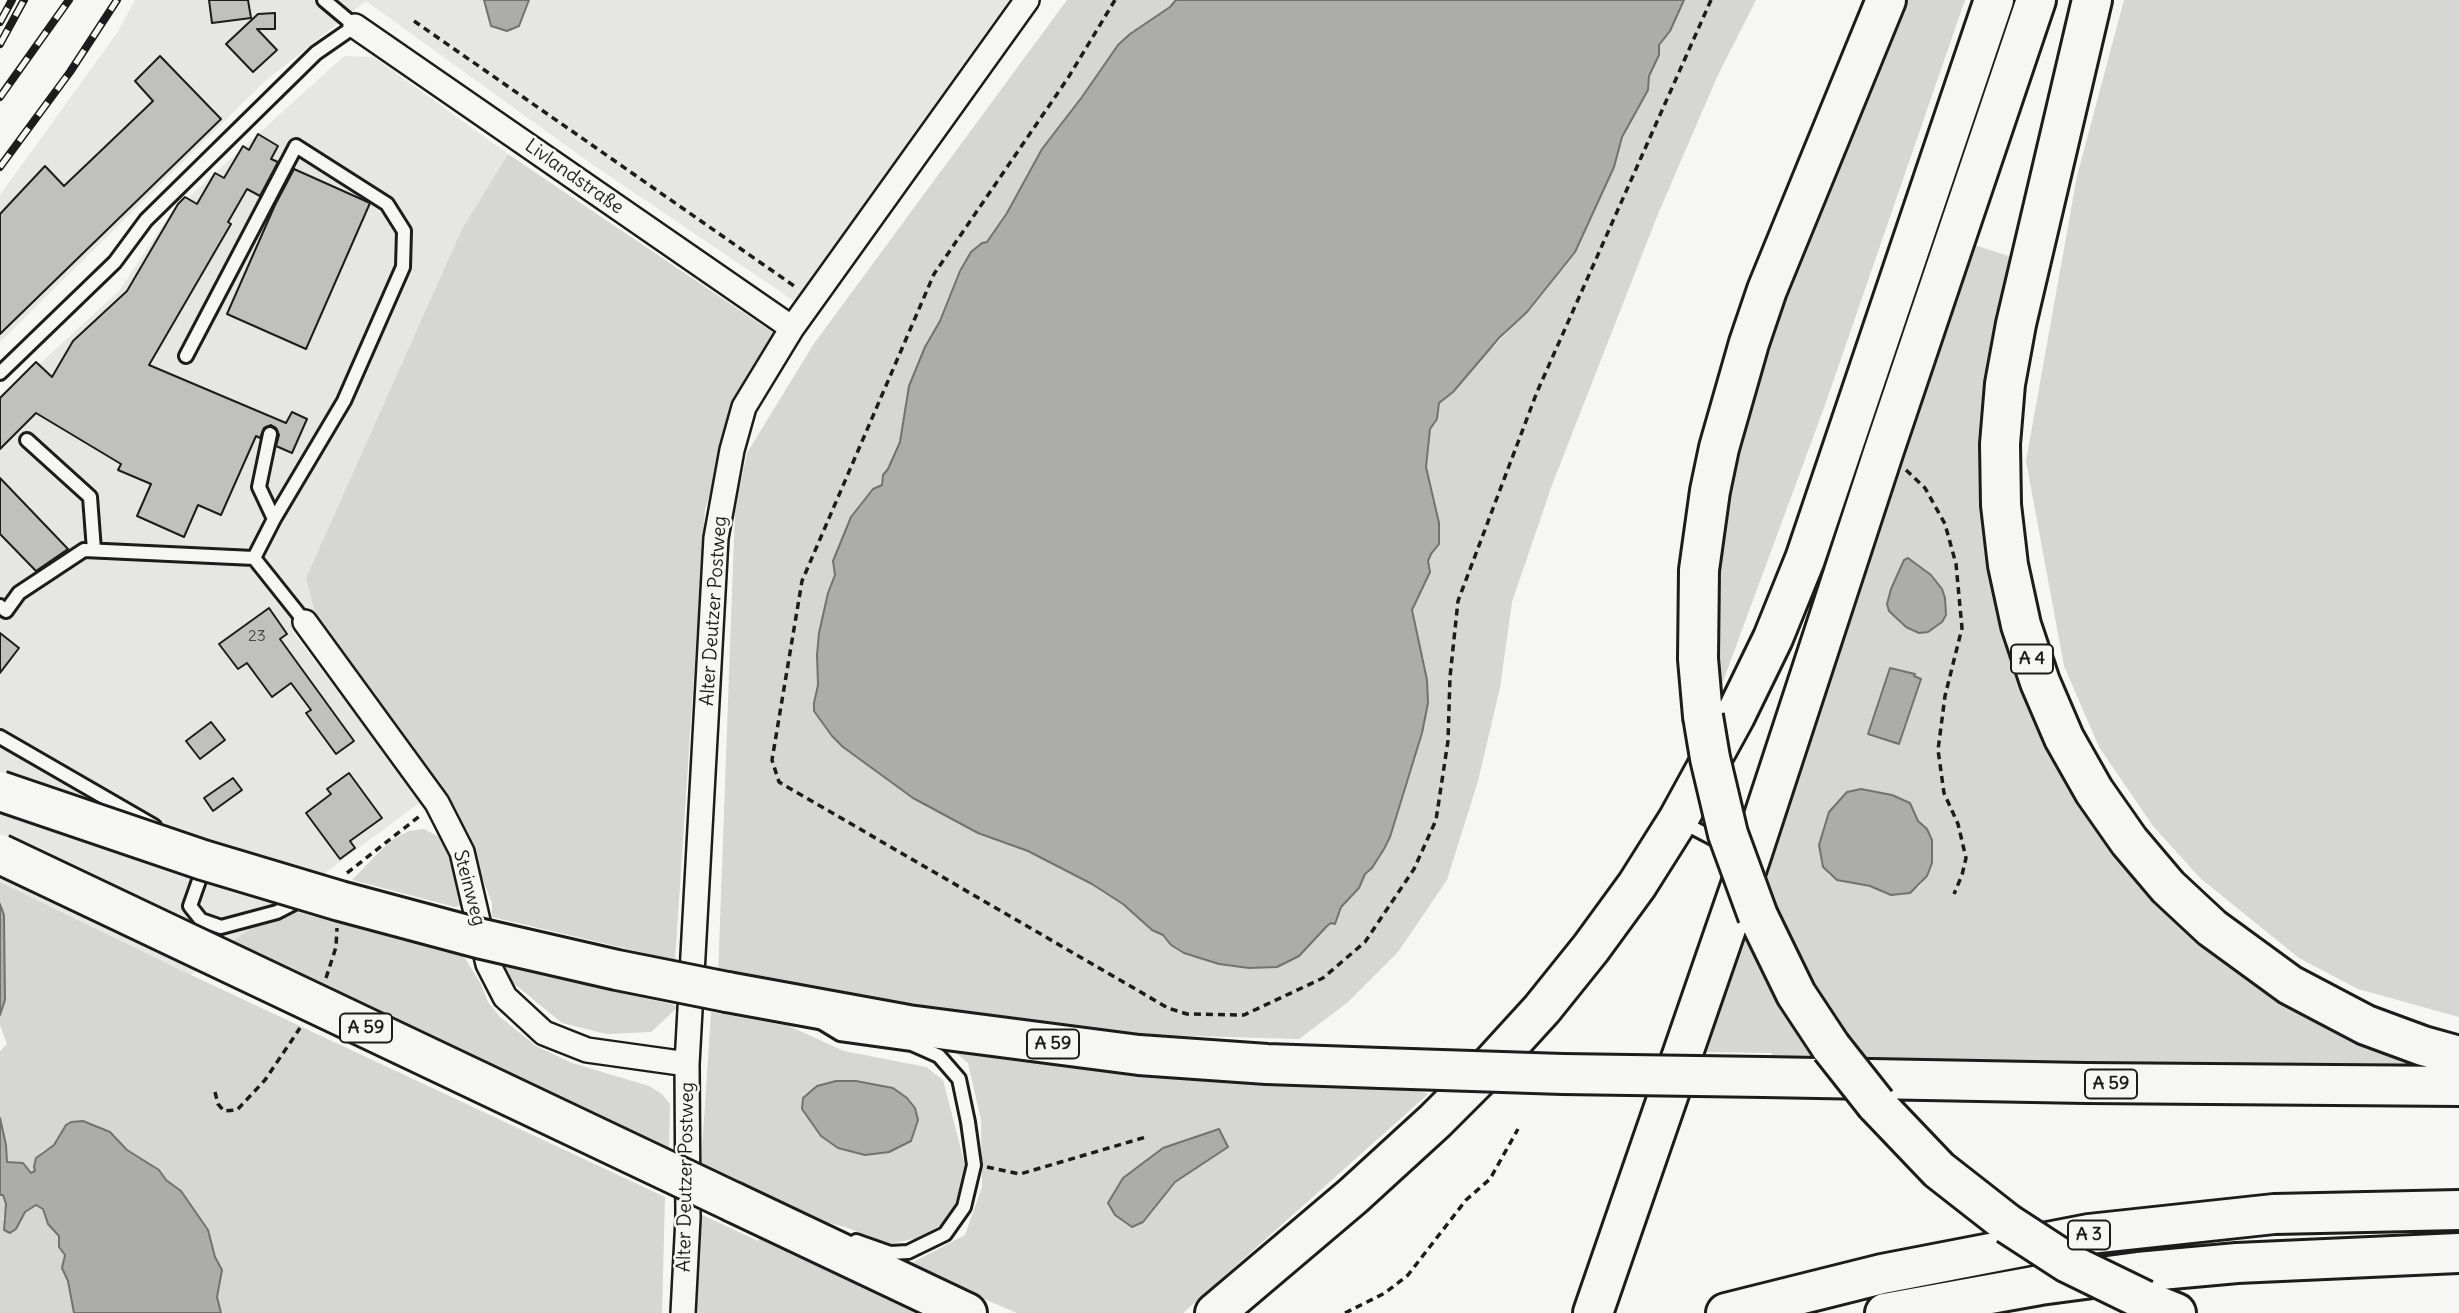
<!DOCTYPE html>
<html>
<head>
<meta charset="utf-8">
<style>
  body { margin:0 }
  canvas { display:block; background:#f6f6f2 }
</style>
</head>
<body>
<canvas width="2459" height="1313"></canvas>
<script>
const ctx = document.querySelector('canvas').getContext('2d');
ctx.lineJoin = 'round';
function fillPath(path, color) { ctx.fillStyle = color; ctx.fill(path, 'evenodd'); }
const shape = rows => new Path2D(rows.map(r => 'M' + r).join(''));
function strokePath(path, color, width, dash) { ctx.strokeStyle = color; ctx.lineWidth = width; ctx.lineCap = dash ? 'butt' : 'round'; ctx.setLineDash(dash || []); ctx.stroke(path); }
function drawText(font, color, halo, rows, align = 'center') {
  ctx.font = font + ' Delius,sans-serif'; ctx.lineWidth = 5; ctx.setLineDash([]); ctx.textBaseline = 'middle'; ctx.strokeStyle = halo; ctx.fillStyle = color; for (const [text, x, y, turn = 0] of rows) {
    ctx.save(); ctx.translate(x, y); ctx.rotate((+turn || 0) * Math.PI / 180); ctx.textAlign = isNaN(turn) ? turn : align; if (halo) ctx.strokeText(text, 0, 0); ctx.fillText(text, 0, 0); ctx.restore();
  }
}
fillPath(shape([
  [135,0,1009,0,794,301,586,160,366,1,264,82,0,342,0,195,117,33],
  [344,56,374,57,508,154,462,229,306,578,315,613,292,631,422,801,232,942,191,975,0,882,0,400,119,291,171,213]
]), '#e6e6e2');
fillPath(shape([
  [1067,0,1176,0,1170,7,1118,45,1082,97,1042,149,1007,213,987,242,971,252,960,271,940,321,925,347,909,386,900,442,888,469,883,475,882,485,834,561,835,575,828,594,819,633,817,655,818,685,814,703,819,719,832,736,913,798,978,833,1028,851,1092,884,1123,904,1152,930,1163,935,1171,945,1219,964,1262,968,1277,967,1298,956,1327,926,1338,918,1341,907,1353,895,1365,874,1372,868,1384,849,1395,823,1422,734,1428,703,1427,680,1412,610,1430,572,1428,561,1431,554,1439,544,1439,523,1426,467,1430,429,1437,419,1439,403,1527,312,1575,252,1614,167,1622,137,1648,90,1649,76,1659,55,1659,45,1670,31,1681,4,1684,0,1756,0,1718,75,1658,214,1552,485,1512,602,1500,688,1478,781,1447,880,1398,952,1347,1003,1299,1039,1156,1035,964,1018,718,976,735,510,747,453,813,345],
  [1904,0,1965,0,1825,405,1711,714,1712,613,1730,479,1774,320],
  [2124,0,2459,0,2459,1017,2358,989,2299,958,2200,878,2153,826,2099,747,2064,666,2026,461,2077,176],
  [508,154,775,334,737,404,705,510,675,960,492,917,492,903,456,810,315,613,306,578,462,229],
  [1974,245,2015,258,1992,501,2114,845,2434,1060,2429,1069,1865,1061,1836,1020,1790,939,1761,876],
  [1912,560,1931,575,1942,589,1919,633,1902,625,1887,604,1900,569],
  [1891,668,1914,674,1914,676,1921,679,1898,744,1868,733],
  [1837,801,1909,803,1918,821,1927,829,1933,853,1927,876,1919,887,1891,895,1870,886,1837,880,1828,874,1819,845,1829,812],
  [424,829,443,839,453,858,463,902,460,906,455,907,352,880,382,849,395,838,409,831],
  [0,882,191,975,665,1197,662,1313,221,1313,217,1297,222,1270,215,1257,208,1230,181,1191,166,1180,159,1170,127,1150,115,1135,66,1125,54,1145,41,1152,35,1172,31,1173,22,1163,7,1162,0,1118,0,1051,7,1044,0,1025,0,1015,5,1000,4,915,0,904],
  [279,907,464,957,480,982,488,1002,500,1017,536,1046,572,1063,649,1086,662,1094,670,1104,669,1150,232,942],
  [1744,929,1793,1028,1816,1060,1771,1059,1772,1053,1703,1052],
  [501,966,523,971,679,1006,651,1032,606,1034,562,1023,512,982],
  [711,1012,789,1026,844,1051,926,1067,943,1080,965,1165,960,1197,943,1224,918,1238,889,1244,845,1227,801,1216,755,1190,701,1165],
  [955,1044,1400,1084,1428,1094,1183,1313,1017,1313,906,1266,965,1235,982,1187,981,1120,968,1063,954,1051],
  [1219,1129,1228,1147,1175,1182,1143,1222],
  [0,1195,3,1195,6,1204,3,1220,16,1229,25,1212,36,1204,43,1209,48,1224,59,1236,59,1247,65,1255,62,1268,68,1281,74,1313,0,1313],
  [698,1213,758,1241,761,1237,925,1313,691,1313]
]), '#d6d6d2');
const water = shape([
  [484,0,529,0,519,26,507,31,491,26,484,0],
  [1176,0,1684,0,1670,31,1659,45,1659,55,1649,76,1648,90,1622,137,1614,167,1575,252,1527,312,1499,338,1453,392,1439,403,1437,419,1430,429,1426,467,1439,523,1439,544,1431,554,1428,561,1430,572,1412,610,1427,680,1428,703,1422,733,1390,837,1384,849,1372,868,1365,874,1359,888,1341,907,1335,924,1331,923,1327,926,1299,956,1277,967,1249,968,1219,964,1184,953,1171,945,1163,935,1152,930,1123,904,1092,884,1028,851,978,833,913,798,843,747,832,736,814,711,814,703,818,685,817,655,819,633,828,593,835,575,833,561,851,517,873,489,882,485,883,475,888,469,900,442,909,386,925,347,940,321,960,271,971,252,982,243,987,242,1007,213,1042,149,1082,97,1118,45,1130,34,1170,7,1176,0],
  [1908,558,1931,575,1942,589,1945,598,1946,615,1942,622,1928,632,1919,633,1906,627,1889,611,1887,604,1891,589,1904,560,1908,558],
  [1890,668,1915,674,1914,676,1921,679,1899,744,1868,734,1890,668],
  [1861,789,1892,795,1910,803,1918,821,1927,829,1932,840,1932,863,1927,876,1910,893,1891,895,1870,886,1837,880,1823,867,1819,845,1829,812,1847,792,1861,789],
  [0,904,4,915,5,1000,0,1015,0,904],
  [836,1081,856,1081,893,1088,907,1098,915,1108,918,1120,911,1141,889,1152,865,1155,838,1148,821,1136,802,1109,803,1098,817,1086,836,1081],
  [0,1118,6,1145,7,1162,23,1163,31,1173,35,1171,34,1167,36,1158,54,1145,66,1125,71,1122,83,1121,110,1132,127,1150,159,1170,166,1180,181,1191,208,1230,215,1257,222,1270,217,1297,221,1313,74,1313,68,1281,62,1268,65,1255,59,1247,59,1236,48,1224,43,1209,36,1205,25,1212,16,1229,10,1233,4,1230,6,1204,3,1195,0,1195,0,1118],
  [1219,1129,1228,1147,1175,1182,1143,1222,1132,1227,1115,1215,1108,1203,1123,1178,1163,1148,1219,1129]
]);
fillPath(water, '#acaca9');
strokePath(water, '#727271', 2);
const building = shape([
  [209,0,248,0,251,18,212,23,209,0],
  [275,13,275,29,257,29,277,50,253,72,226,44,258,14,275,13],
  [160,56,221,119,0,334,0,214,45,166,64,186,153,101,135,81,160,56],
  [258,134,278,146,271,159,278,162,260,196,247,189,228,222,231,224,149,365,286,423,292,412,307,419,292,453,276,446,279,435,276,428,271,425,264,428,260,438,256,436,221,515,198,505,184,537,137,516,151,484,118,470,121,464,36,413,0,449,0,398,36,362,52,377,73,341,127,291,178,204,185,197,197,204,215,173,224,178,243,146,249,150,258,134],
  [294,169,370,203,306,349,227,314,275,205,294,169],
  [0,478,68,549,36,571,0,534,0,478],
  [269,608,287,634,280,639,354,741,336,754,306,713,311,710,291,683,272,697,247,663,238,669,219,644,269,608],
  [0,633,19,648,0,673,0,633],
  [211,722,225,740,200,759,186,741,211,722],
  [349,773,382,818,350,841,355,848,340,859,306,813,331,794,327,789,349,773],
  [233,778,242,790,213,811,204,798,233,778]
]);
fillPath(building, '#c0c0bd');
strokePath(building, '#1c1c1c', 2);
const service = shape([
  [186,356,296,146,387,204,404,231,403,267,344,401,274,519,254,558],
  [0,373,115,262,146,220,316,53,355,26,324,0],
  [270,434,259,487,274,519],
  [27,440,90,497,94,550],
  [0,606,6,611,19,593,84,550,254,558,305,622],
  [0,737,154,826],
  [1682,822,1722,843],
  [200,865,202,872,190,906,201,920,221,927,277,912,304,898],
  [822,1023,840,1034,912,1044,939,1056,959,1079,968,1122,974,1165,964,1207,945,1234,908,1252,890,1253,856,1241]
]);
const minor = shape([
  [355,26,792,328],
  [305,622,437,803,462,852,488,964,505,997,544,1033,587,1050,687,1064],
  [683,1313,688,1218,687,1064,716,538,732,450,744,407,792,328,1027,0]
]);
const motorway = shape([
  [2092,0,2016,324,2005,384,2000,444,2001,505,2008,565,2021,625,2040,682,2064,738,2094,791,2129,841,2168,887,2212,928,2290,985,2366,1025,2423,1046,2459,1056],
  [1703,716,1698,659,1699,570,1710,491,1719,448,1749,343,1767,290,1886,0],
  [1758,916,1796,994,1831,1047],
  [727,992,908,1025,1139,1055,1267,1064,1381,1068],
  [1764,1077,2086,1083,2459,1086],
  [1876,1104,1939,1170,2008,1224],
  [733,1202,967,1313],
  [2144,1300,2176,1313],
  [1215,1313,1353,1196,1435,1121,1490,1066,1542,1009,1591,948,1637,885,1678,820,1735,716,1773,638,1805,559,1994,0],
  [1593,1313,1750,859,1884,450,2036,0],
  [1726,1313,1882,1274,2089,1234,2274,1214,2459,1210],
  [1885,1313,2040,1285,2138,1272,2237,1263,2459,1253]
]);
strokePath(service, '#1c1c1c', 18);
strokePath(minor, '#1c1c1c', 28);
strokePath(motorway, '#1c1c1c', 44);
strokePath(shape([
  [1115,0,1068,78,934,274,802,581,772,760,779,782,1168,1008,1187,1014,1244,1015,1323,978,1365,942,1414,869,1436,820,1448,741,1450,677,1458,601,1537,392,1711,0],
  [414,21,797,288],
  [1906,470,1925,488,1945,524,1956,564,1962,628,1945,696,1938,750,1944,793,1958,824,1966,858,1962,875,1954,894],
  [347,873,421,815],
  [326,978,336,947,337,928],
  [215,1092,218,1104,224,1111,237,1110,265,1080,300,1028],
  [987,1167,1020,1174,1146,1137],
  [1345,1313,1385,1293,1408,1275,1466,1200,1490,1179,1518,1129]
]), '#1c1c1c', 3.5, [7, 5]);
strokePath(service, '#f6f6f2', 12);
strokePath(minor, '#f6f6f2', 23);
strokePath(motorway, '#f6f6f2', 38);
const rail = shape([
  [0,22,12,0],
  [0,44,24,0],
  [0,97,69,0],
  [0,167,70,72,117,0]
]);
strokePath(rail, '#1c1c1c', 8);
strokePath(rail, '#f6f6f2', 5, [16]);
const motorwayBridge = shape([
  [1703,716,1710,758,1728,834,1758,916],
  [0,791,203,860,340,901,478,938,617,970,727,992],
  [0,854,733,1202],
  [1831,1047,1876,1104],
  [1381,1068,1563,1074,1764,1077],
  [2008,1224,2068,1263,2144,1300]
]);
strokePath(motorwayBridge, '#1c1c1c', 44, []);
strokePath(motorwayBridge, '#f6f6f2', 38);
drawText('16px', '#454544', null, [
  ["23",257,636]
]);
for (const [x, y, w] of [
  [2032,659,42],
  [366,1028,52],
  [1053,1044,52],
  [2111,1084,52],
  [2089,1235,42]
]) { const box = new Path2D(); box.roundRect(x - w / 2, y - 14.5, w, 29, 5); ctx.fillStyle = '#f6f6f2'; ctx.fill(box); strokePath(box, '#1c1c1c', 2); }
drawText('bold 18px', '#1c1c1c', null, [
  ["A 4",2032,659],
  ["A 59",366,1028],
  ["A 59",1053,1044],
  ["A 59",2111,1084],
  ["A 3",2089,1235]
]);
drawText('19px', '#1c1c1c', '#f6f6f2', [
  ["Livlandstraße",574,177,35],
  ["Alter Deutzer Postweg",714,611,-86],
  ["Steinweg",469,888,75],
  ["Alter Deutzer Postweg",686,1177,-89]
]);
</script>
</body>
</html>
